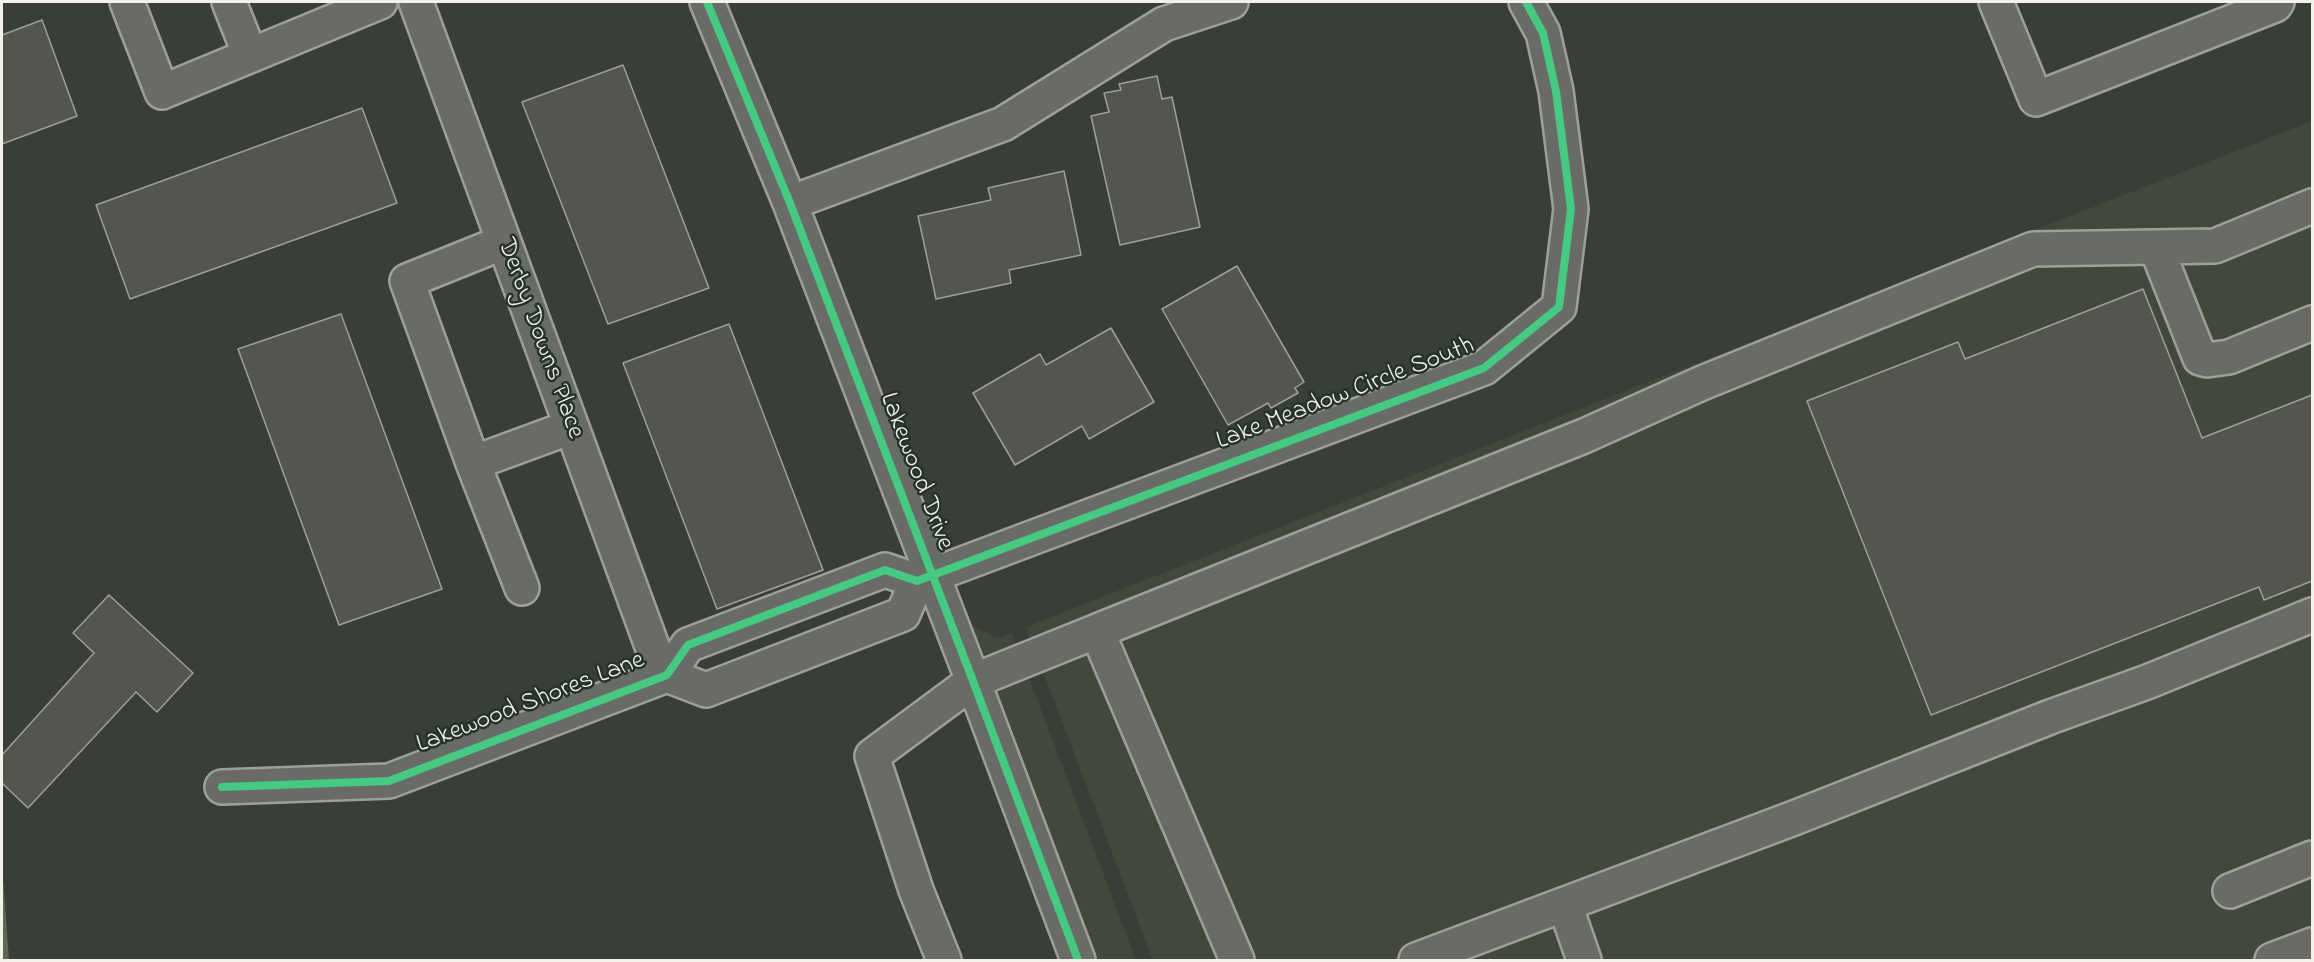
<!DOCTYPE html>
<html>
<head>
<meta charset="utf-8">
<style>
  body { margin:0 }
  #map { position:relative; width:2314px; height:962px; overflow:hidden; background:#393e38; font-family:"Indie Flower",sans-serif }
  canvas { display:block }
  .frame { position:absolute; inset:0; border:3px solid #f4f1e8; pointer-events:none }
</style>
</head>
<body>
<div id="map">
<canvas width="2314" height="962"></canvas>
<div class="frame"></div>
</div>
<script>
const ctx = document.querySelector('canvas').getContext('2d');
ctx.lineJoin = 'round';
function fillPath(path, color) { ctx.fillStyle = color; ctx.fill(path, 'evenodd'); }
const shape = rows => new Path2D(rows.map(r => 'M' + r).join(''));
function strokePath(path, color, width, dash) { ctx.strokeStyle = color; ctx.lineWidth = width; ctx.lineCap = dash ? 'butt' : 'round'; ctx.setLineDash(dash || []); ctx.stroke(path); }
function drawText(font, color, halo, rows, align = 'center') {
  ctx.font = font + ' "Indie Flower",sans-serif'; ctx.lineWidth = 5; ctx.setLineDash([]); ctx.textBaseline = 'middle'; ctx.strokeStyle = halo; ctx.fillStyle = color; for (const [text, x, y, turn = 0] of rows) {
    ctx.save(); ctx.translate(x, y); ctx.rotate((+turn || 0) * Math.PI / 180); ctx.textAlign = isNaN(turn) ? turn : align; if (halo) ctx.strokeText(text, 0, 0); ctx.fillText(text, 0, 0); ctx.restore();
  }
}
fillPath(shape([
  [2312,121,2312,960,1153,960,1026,627],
  [970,624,997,638,1012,633,1136,960,1096,960]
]), '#43483c');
fillPath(shape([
  [2,874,3,877,9,960,2,960]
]), '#5a6a50');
const building = shape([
  [42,20,77,116,2,144,2,35,42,20],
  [623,65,709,288,608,324,522,102,623,65],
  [1157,76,1162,99,1172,97,1200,227,1120,245,1091,116,1109,112,1104,93,1121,90,1119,84,1157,76],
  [362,108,397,203,130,299,96,205,362,108],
  [1064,171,1081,255,1009,270,1011,283,936,299,918,216,991,200,988,188,1064,171],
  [1237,266,1304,382,1295,388,1298,393,1271,408,1268,403,1228,425,1162,309,1237,266],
  [2143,289,2202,438,2312,395,2312,581,2264,600,2259,587,1931,715,1807,401,1958,342,1965,359,2143,289],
  [341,314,442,589,339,625,238,349,341,314],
  [729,324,823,570,717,609,623,363,729,324],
  [1111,328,1154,402,1089,439,1082,426,1015,465,973,393,1040,354,1046,365,1111,328],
  [109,595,193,673,157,712,136,692,28,808,2,783,2,755,94,653,73,633,109,595]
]);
fillPath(building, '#54554f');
strokePath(building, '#9e9f9b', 1.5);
const minor = shape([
  [127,2,162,92,380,2],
  [229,2,250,55],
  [416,2,663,676],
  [707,2,790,203,973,681,1078,960],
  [1996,2,2036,99,2275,5,2277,2],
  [790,203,1003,124,1164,24,1231,2],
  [504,242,407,281,473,463,571,427],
  [2156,247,2200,358,2207,360,2229,357,2312,323],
  [473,463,522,588],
  [1097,631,1584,436,1702,383,2033,249,2215,246,2312,206],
  [667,675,706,690,903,614,917,581],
  [222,787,389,781,667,675,688,645,885,570,917,581,1484,368,1559,307,1571,209,1556,91,1543,33,1526,2],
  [2230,891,2312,858],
  [1565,905,1584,960],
  [944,960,916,890,872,756,973,681,1097,631,1237,960],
  [1416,960,1794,818,2050,717,2147,682,2312,615],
  [2272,960,2312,945]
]);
strokePath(minor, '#9e9f9b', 38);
strokePath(minor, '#686b66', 33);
strokePath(shape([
  [707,2,790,203,973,681,1078,960],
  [222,787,389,781,667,675,688,645,885,570,917,581,1484,368,1559,307,1571,209,1556,91,1543,33,1526,2]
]), '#46c982', 8);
drawText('26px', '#f4f1e8', '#26332d', [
  ["Derby Downs Place",539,339,70],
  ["Lake Meadow Circle South",1346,395,-21],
  ["Lakewood Drive",915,472,69],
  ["Lakewood Shores Lane",531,704,-21]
]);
</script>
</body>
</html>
